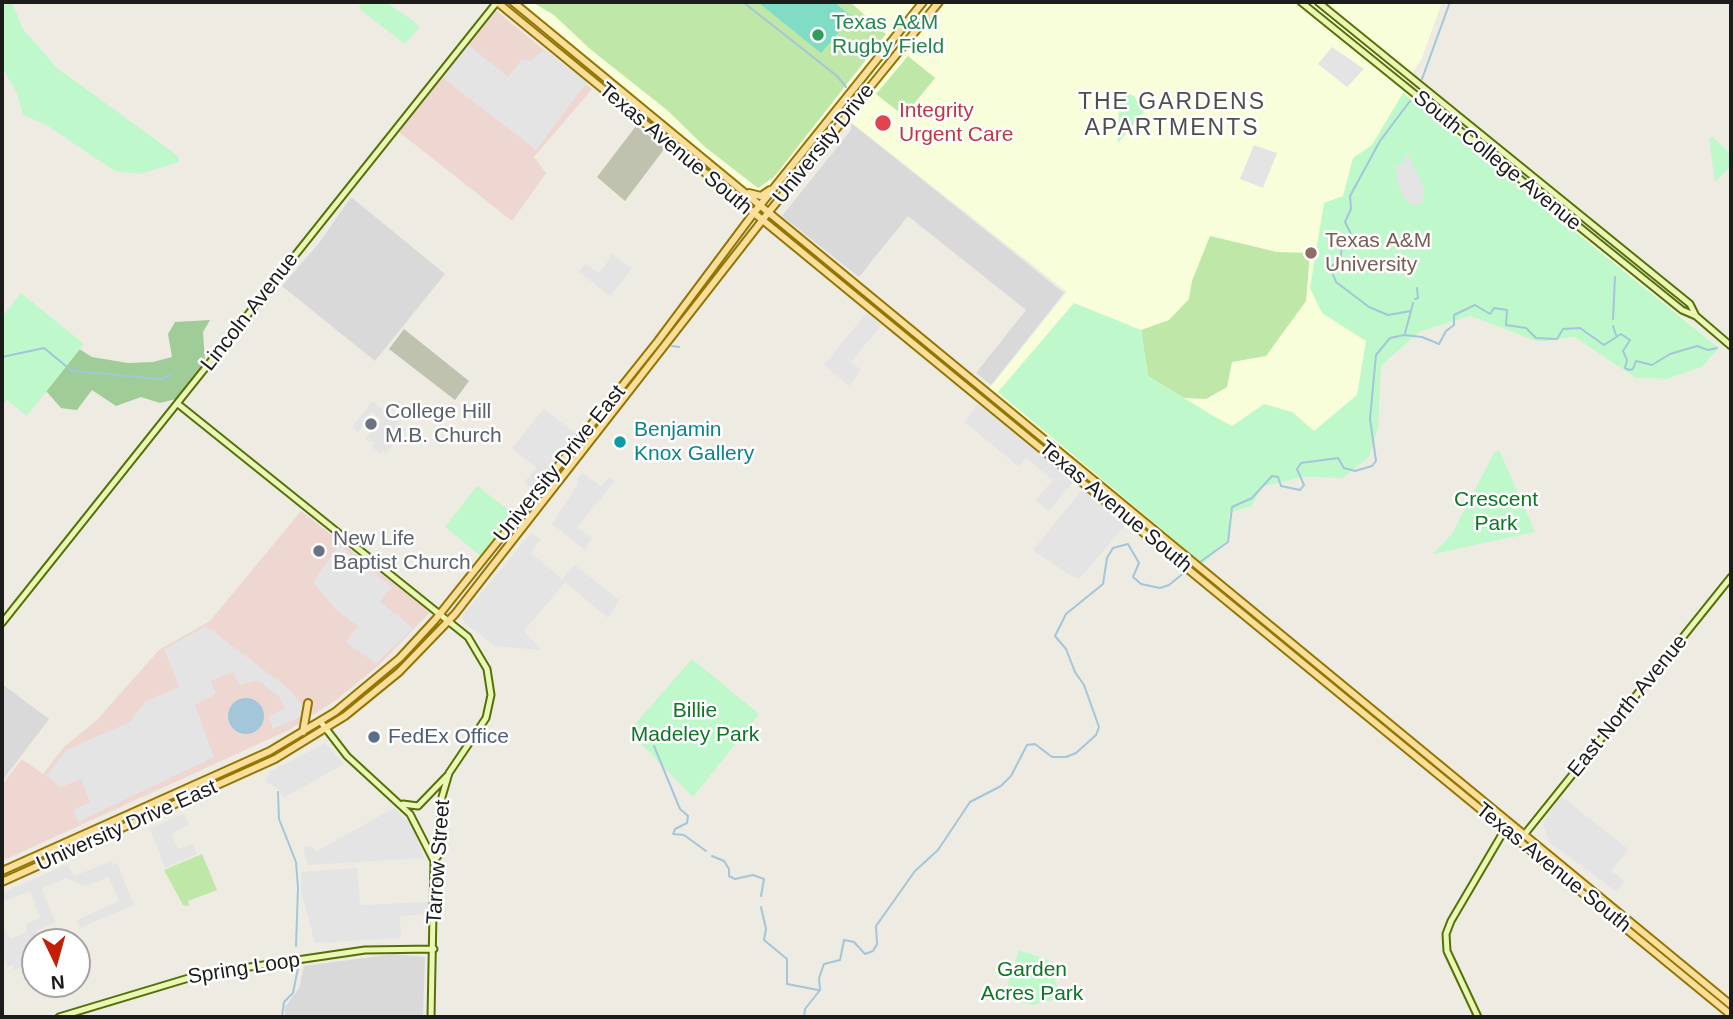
<!DOCTYPE html>
<html>
<head>
<meta charset="utf-8">
<style>
  body { margin:0 }
  #map { position:relative; width:1733px; height:1019px; overflow:hidden; background:#edebe2; font-family:Helvetica,sans-serif }
  canvas { display:block }
  .frame { position:absolute; inset:0; border:4px solid #1c1c1c; pointer-events:none }
  .north { position:absolute; left:21px; top:928px; width:70px; height:70px; box-sizing:border-box; background:#fff; border:2px solid #a4a4a4; border-radius:50%; rotate:175deg; font-size:19px; font-weight:700; line-height:28px; text-align:center; color:#1c1c1c }
  .north::after { content:''; display:block; margin:auto; width:24px; height:32px; background:#c41f04; clip-path:polygon(50% 0,100% 100%,50% 72%,0 100%) }
</style>
</head>
<body>
<div id="map">
<canvas width="1733" height="1019"></canvas>
<div class="frame"></div>
<div class="north">N</div>
</div>
<script>
const ctx = document.querySelector('canvas').getContext('2d');
ctx.lineJoin = 'round';
function fillPath(path, color) { ctx.fillStyle = color; ctx.fill(path, 'evenodd'); }
const shape = rows => new Path2D(rows.map(r => 'M' + r).join(''));
function strokePath(path, color, width, dash) { ctx.strokeStyle = color; ctx.lineWidth = width; ctx.lineCap = dash ? 'butt' : 'round'; ctx.setLineDash(dash || []); ctx.stroke(path); }
function drawText(font, color, halo, rows, align = 'center') {
  ctx.font = font + ' Helvetica,sans-serif'; ctx.lineWidth = 5; ctx.setLineDash([]); ctx.textBaseline = 'middle'; ctx.strokeStyle = halo; ctx.fillStyle = color; for (const [text, x, y, turn = 0] of rows) {
    ctx.save(); ctx.translate(x, y); ctx.rotate((+turn || 0) * Math.PI / 180); ctx.textAlign = isNaN(turn) ? turn : align; if (halo) ctx.strokeText(text, 0, 0); ctx.fillText(text, 0, 0); ctx.restore();
  }
}
fillPath(shape([
  [851,123,1064,293,991,385,976,373,1026,310,908,216,859,277,782,216,851,130],
  [351,197,445,274,375,361,282,286,319,243],
  [2,684,49,719,2,781],
  [394,954,425,957,423,1017,285,1017,285,1007,299,988,304,966]
]), '#dad9d9');
fillPath(shape([
  [495,10,592,89,534,157,546,173,512,221,399,132],
  [301,511,430,612,379,665,336,700,289,730,2,861,2,785,22,759,43,774,63,748,97,720,159,650,210,621]
]), '#eed6d1');
fillPath(shape([
  [521,2,1442,2,1422,58,1403,87,1719,348,1702,367,1667,379,1636,378,1574,337,1539,342,1470,316,1419,332,1381,366,1359,422,1343,478,1304,477,1261,487,1252,506,1229,513,1230,538,1203,564,989,389,1067,292,833,108,765,191,752,192]
]), '#f9feda');
fillPath(shape([
  [636,126,665,148,625,201,597,177],
  [404,329,469,381,455,400,389,349]
]), '#bfc2ae');
fillPath(shape([
  [532,2,850,2,886,34,774,177,758,188,705,147,667,110,590,49,554,15],
  [908,56,935,78,904,116,876,94],
  [1210,236,1277,252,1310,253,1306,301,1266,356,1232,362,1227,387,1206,399,1184,398,1148,376,1141,330,1169,320,1189,299,1192,281],
  [202,854,217,890,188,901,189,906,183,905,164,870]
]), '#bee7a8');
fillPath(shape([
  [210,320,203,332,205,361,176,399,160,403,141,397,116,406,92,390,77,410,61,408,40,384,63,339,92,357,128,363,153,362,172,357,168,334,175,322]
]), '#9fcc97');
fillPath(shape([
  [2,2,12,2,22,28,57,68,178,156,179,162,140,174,115,171,45,124,23,115,17,93,2,67],
  [364,2,386,2,420,26,405,44,358,8],
  [1123,91,1134,96,1144,112,1118,143,1119,102],
  [1403,93,1719,348,1702,367,1667,379,1636,378,1574,337,1539,342,1470,316,1419,332,1381,366,1378,428,1369,457,1343,478,1304,477,1261,487,1252,506,1229,513,1230,538,1203,564,998,392,1074,303,1141,330,1148,376,1210,414,1232,426,1264,404,1292,412,1314,431,1357,395,1366,341,1322,313,1310,288,1324,203,1343,196,1353,158,1372,145],
  [1712,137,1726,149,1731,158,1729,168,1715,182,1709,139],
  [21,293,84,344,27,416,7,400,2,406,2,317],
  [1499,450,1535,532,1433,554,1452,534,1494,453],
  [477,486,515,515,481,556,445,527],
  [692,659,759,714,693,797,629,731],
  [1019,950,1048,960,1061,998,1033,1005,1014,1000,1008,983]
]), '#bef8cb');
fillPath(shape([
  [834,2,852,17,821,53,759,3]
]), '#80dcc5');
fillPath(shape([
  [465,42,508,77,522,59,531,61,544,49,587,82,536,150,439,75],
  [1332,47,1364,69,1347,87,1318,64],
  [1254,145,1277,153,1263,188,1240,179],
  [1408,155,1425,190,1422,194,1425,201,1413,206,1403,196,1396,179,1398,176,1395,166,1405,162,1403,157],
  [610,253,632,268,610,296,579,272,585,264,599,273,609,260],
  [867,312,882,324,851,362,861,370,849,386,824,365],
  [372,401,406,429,386,453,383,451,380,454,372,447,374,443,365,439,381,421,384,422,371,411,358,433,352,427],
  [979,402,1074,481,1049,511,1035,500,1053,480,1026,458,1019,467,965,422],
  [544,409,577,435,534,489,524,482,537,468,512,448],
  [582,473,601,486,609,477,615,481,577,527,592,538,585,550,552,524,578,484,577,479],
  [1082,490,1085,492,1087,490,1127,523,1080,578,1071,576,1033,550],
  [531,533,541,539,531,553,562,579,575,565,619,600,608,618,565,582,524,631,542,650,495,646,465,623,462,616],
  [339,545,392,587,380,602,413,628,376,664,346,642,358,626,337,611,313,582],
  [206,626,288,688,305,709,302,716,273,729,268,717,285,708,280,698,258,680,240,685,232,672,211,681,216,694,195,705,214,757,78,822,73,810,90,802,81,779,61,787,46,776,66,750,130,722,146,701,179,687,164,649],
  [325,743,344,764,283,798,278,788,266,782,269,772],
  [1561,796,1628,849,1611,871,1625,881,1617,892,1549,842,1543,822],
  [394,808,412,825,424,858,308,865,303,848,310,846,317,851],
  [183,814,189,824,171,834,178,849,192,844,197,854,165,868,150,828],
  [112,861,113,865,117,863,134,905,80,928,77,920,119,901,109,877,85,886,66,878,42,888,55,922,36,931,46,942,35,942,35,961,14,970,12,965,8,967,2,954,2,926,11,939,26,933,27,924,40,918,30,891,2,902,2,893,68,864,74,876],
  [357,868,360,905,429,902,429,914,400,916,401,938,315,943,301,891,301,872]
]), '#e4e4e4');
fillPath(shape([
  '228 716a18 18 0 1 1 36 0a18 18 0 1 1-36 0Z'
]), '#a3c6db');
strokePath(shape([
  [743,2,837,76,846,87],
  [1422,79,1450,2],
  [1415,299,1418,298,1417,288],
  [1411,311,1413,303],
  [1613,319,1615,277],
  [1613,326,1616,335],
  [1405,333,1411,311,1388,315,1369,307,1336,282,1330,267,1340,261,1342,247,1352,236,1345,222,1351,209,1350,196,1380,141,1410,101],
  [672,346,679,347],
  [2,357,44,348,72,371,161,379,171,375],
  [1200,562,1228,542,1232,507,1252,498,1272,476,1278,477,1281,486,1300,490,1304,485,1297,469,1301,463,1338,458,1344,468,1355,471,1372,466,1376,461,1370,419,1376,355,1390,338,1404,335,1422,337,1439,344,1446,331,1454,325,1454,315,1475,305,1490,314,1494,308,1507,310,1506,325,1526,328,1536,338,1557,339,1563,329,1580,328,1604,345,1621,334,1630,340,1623,351,1627,360,1625,368,1629,370,1633,369,1636,361,1652,365,1670,354,1697,346,1708,350,1717,348],
  [654,746,680,809,688,816,687,823,675,829,673,834,684,835,706,851],
  [278,792,279,819,296,862,298,888,296,946],
  [712,856,724,861,729,869,729,876,735,879,753,875,764,879,761,896],
  [761,907,766,929,764,940,787,959,787,984,818,990],
  [282,1017,284,1002,293,993,298,968],
  [804,1017,805,1009,820,990,819,978,824,964,840,960,844,940,854,942,865,954,873,951,877,944,876,926,915,871,938,850,970,802,1001,786,1011,776,1027,745,1035,744,1052,757,1066,757,1076,753,1096,735,1099,727,1084,685,1075,672,1066,649,1055,636,1066,614,1103,584,1107,558,1113,548,1128,544,1139,563,1133,577,1141,584,1160,588,1169,585,1185,572]
]), '#a3c6db', 2);
const secondary = shape([
  [1301,2,1682,310,1696,316,1731,346],
  [1318,2,1690,304,1696,316],
  [178,404,468,637,487,669,491,695,486,718,449,773,442,797,438,856,434,861,431,1017],
  [2,623,497,2],
  [320,721,347,756,410,814,434,861],
  [403,804,418,806,447,776],
  [59,1017,202,974,365,950,434,949],
  [1478,1017,1447,951,1446,934,1451,921,1501,836,1508,831,1524,835,1731,577]
]);
const primary = shape([
  [497,2,1731,1015],
  [513,2,1731,1005],
  [749,193,761,196,770,190],
  [303,732,308,703],
  [2,871,270,751,335,712,400,658,435,620,658,341,753,214,923,2],
  [2,882,275,759,345,716,399,672,455,614,768,213,939,2]
]);
strokePath(secondary, '#557007', 9);
strokePath(primary, '#917603', 10);
strokePath(secondary, '#ebf8b5', 5);
strokePath(primary, '#fade9a', 6);
for (const [x, y, r, color] of [
  [818,35,7,"#2e9e5b"],
  [883,123,9,"#e0444e"],
  [1311,253,7,"#8d6e63"],
  [371,424,7,"#6b7280"],
  [620,442,7,"#0f9aa8"],
  [319,551,7,"#6b7280"],
  [374,737,7,"#5c6f8a"]
]) { const dot = new Path2D(); dot.arc(x, y, r, 0, 2 * Math.PI); ctx.fillStyle = color; ctx.fill(dot); strokePath(dot, '#fff', 2.5); }
drawText('21px', '#27864d', '#fff', [
  ["Texas A&M",832,23],
  ["Rugby Field",832,47]
], 'left');
drawText('21px', '#be3a42', '#fff', [
  ["Integrity",899,111],
  ["Urgent Care",899,135]
], 'left');
drawText('21px', '#1c1c1c', '#fff', [
  ["University Drive",824,144,-51],
  ["Texas Avenue South",675,149,40],
  ["South College Avenue",1497,161,39],
  ["Lincoln Avenue",250,312,-52],
  ["University Drive East",560,464,-51],
  ["Texas Avenue South",1115,507,40],
  ["East North Avenue",1628,706,-51],
  ["University Drive East",127,826,-24],
  ["Tarrow Street",439,862,-86],
  ["Texas Avenue South",1553,868,39],
  ["Spring Loop",244,969,-9]
]);
drawText('21px', '#785e54', '#fff', [
  ["Texas A&M",1325,241],
  ["University",1325,265]
], 'left');
drawText('21px', '#5b616d', '#fff', [
  ["College Hill",385,412],
  ["M.B. Church",385,436],
  ["New Life",333,539],
  ["Baptist Church",333,563]
], 'left');
drawText('21px', '#0d838f', '#fff', [
  ["Benjamin",634,430],
  ["Knox Gallery",634,454]
], 'left');
drawText('21px', '#0d7725', '#fff', [
  ["Crescent",1496,500],
  ["Park",1496,524],
  ["Billie",695,711],
  ["Madeley Park",695,735],
  ["Garden",1032,970],
  ["Acres Park",1032,994]
]);
drawText('21px', '#4e5e75', '#fff', [
  ["FedEx Office",388,737]
], 'left');
ctx.letterSpacing = '2px';
drawText('23px', '#4f4f4f', '#fff', [
  ["THE GARDENS",1172,103],
  ["APARTMENTS",1172,129]
]);
ctx.letterSpacing = '0px';
</script>
</body>
</html>
